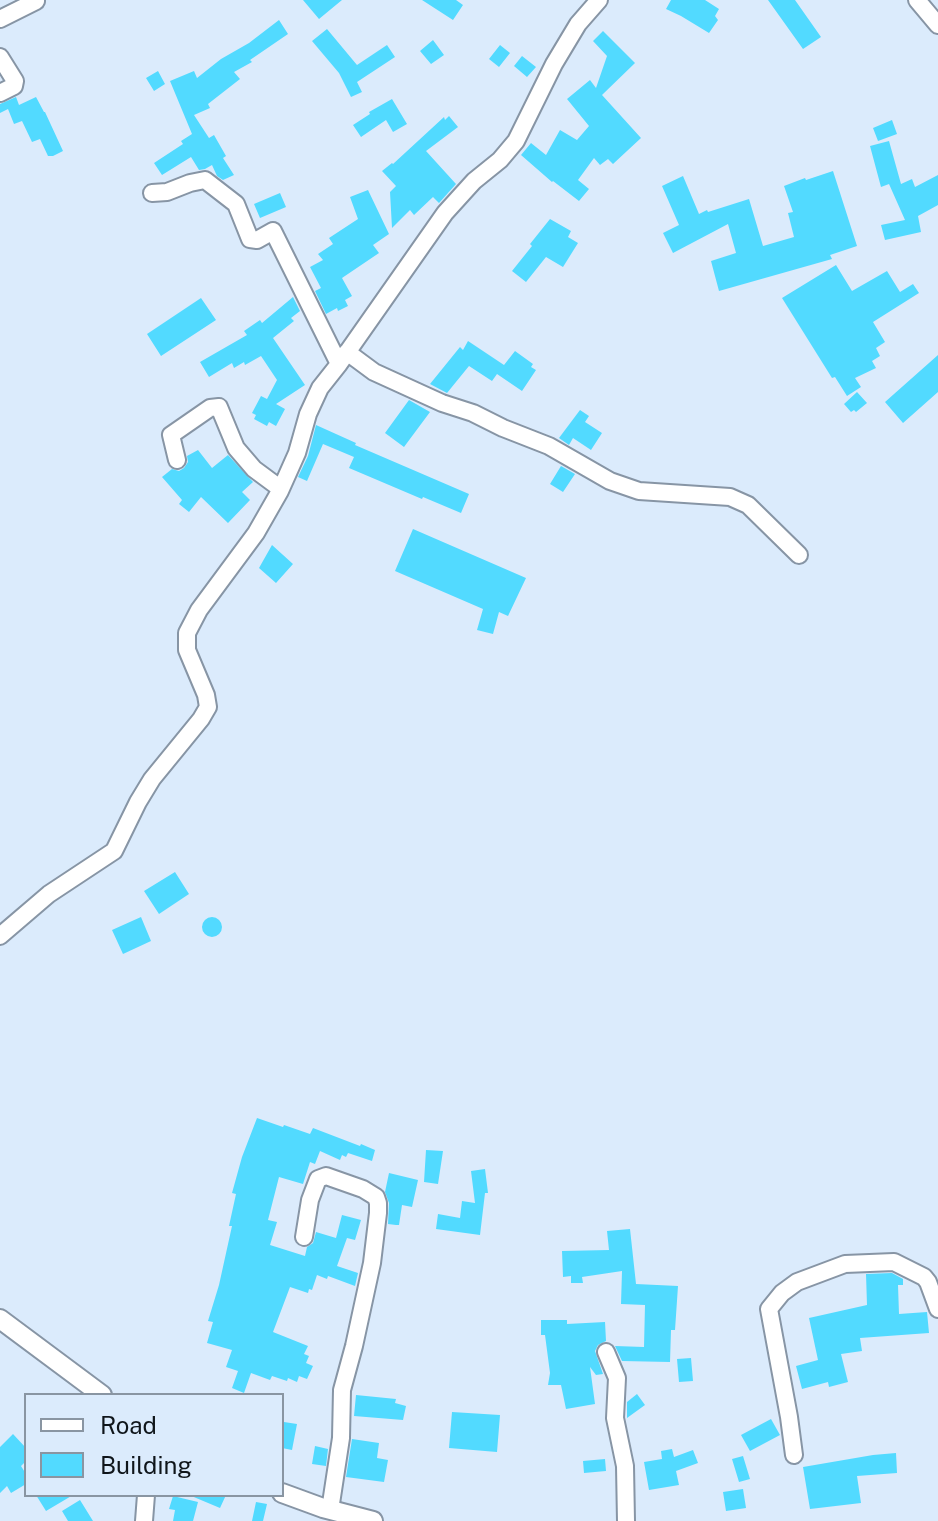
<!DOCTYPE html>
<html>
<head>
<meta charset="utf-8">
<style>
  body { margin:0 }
  #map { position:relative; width:938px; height:1521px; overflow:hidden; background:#dbebfc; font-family:"Public Sans",sans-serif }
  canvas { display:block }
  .legend { position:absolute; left:24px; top:1393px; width:260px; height:104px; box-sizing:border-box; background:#dbebfc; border:2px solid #8995a2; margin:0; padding:10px 14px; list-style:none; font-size:24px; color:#0f151a }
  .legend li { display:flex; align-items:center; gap:16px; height:40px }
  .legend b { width:40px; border:2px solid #8995a2 }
</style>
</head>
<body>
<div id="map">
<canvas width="938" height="1521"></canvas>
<ul class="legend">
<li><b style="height:10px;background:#fff"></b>Road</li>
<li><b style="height:22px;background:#52daff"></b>Building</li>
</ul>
</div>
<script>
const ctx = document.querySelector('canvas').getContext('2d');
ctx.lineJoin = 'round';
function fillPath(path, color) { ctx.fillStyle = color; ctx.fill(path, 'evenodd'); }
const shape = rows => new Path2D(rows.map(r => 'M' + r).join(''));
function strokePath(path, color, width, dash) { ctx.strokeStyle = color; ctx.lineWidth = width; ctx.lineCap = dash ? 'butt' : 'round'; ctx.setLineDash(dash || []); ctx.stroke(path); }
fillPath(shape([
  [303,0,342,0,319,19],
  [422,0,456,0,463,5,453,20],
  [671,0,705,0,719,9,715,16,718,20,709,33,681,16,666,9],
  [768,0,795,0,821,37,803,49],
  [279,20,288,34,250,60,252,62,234,72,240,79,208,104,210,108,194,115,209,138,214,135,226,156,223,158,234,175,223,180,217,176,212,165,205,169,199,170,191,157,162,175,154,163,183,144,181,141,192,134,170,81,194,71,197,78,221,59,249,43],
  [327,29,357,65,387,45,395,57,357,82,362,92,351,97,339,73,312,41],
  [603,31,635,63,602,95,641,138,613,164,608,159,600,165,594,158,578,180,589,189,579,201,553,181,552,182,521,155,531,143,546,155,560,130,577,140,589,126,567,99,590,80,596,88,607,56,593,41],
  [433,40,444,55,431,64,420,51],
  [500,45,510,53,499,67,489,59],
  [522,56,536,67,527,77,514,66],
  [158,71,165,84,154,91,146,78],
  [16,97,19,105,36,97,44,112,45,112,63,151,53,156,48,156,40,139,32,142,22,121,14,124,8,109,0,113,0,104],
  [392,99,407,124,393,132,386,120,361,137,353,125,370,114,369,112],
  [449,116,458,127,426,151,456,184,439,203,433,197,414,215,410,210,392,228,390,192,396,186,382,171,392,163,393,164,444,117,445,120],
  [892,120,897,134,878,141,873,128],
  [889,141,901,184,912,179,915,187,938,175,938,205,918,216,921,232,885,240,881,225,905,220,889,184,881,187,870,146],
  [833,171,857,246,830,255,832,259,719,291,711,261,736,253,728,224,673,253,663,233,679,225,662,186,683,176,699,214,707,210,708,212,749,199,763,246,794,237,788,213,793,212,784,186,805,178,806,180],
  [368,190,389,234,373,245,379,253,342,278,352,296,345,300,348,306,338,311,337,308,326,314,315,291,321,288,310,267,323,260,318,254,333,244,329,238,358,219,350,197],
  [280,193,286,207,260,218,254,204],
  [550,219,571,231,568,237,578,243,563,267,546,257,526,282,512,271,532,246,530,244],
  [836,265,852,291,887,271,900,292,913,284,919,293,873,322,885,342,876,348,880,356,872,361,876,368,855,378,861,387,847,396,835,377,832,378,782,298],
  [293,297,300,311,291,318,294,321,273,338,305,385,276,404,285,409,276,426,269,422,267,426,254,419,256,415,252,413,261,396,267,399,277,380,261,356,245,365,244,362,234,368,232,363,209,377,200,362,247,335,244,331,260,320,262,323],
  [201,298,216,320,161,356,147,334],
  [468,341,504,365,515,351,533,364,531,367,536,370,522,391,497,374,492,381,469,366,447,393,430,384,460,347,463,350],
  [938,355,938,392,903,423,885,402],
  [857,392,867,403,856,412,854,410,851,412,844,404],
  [409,400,430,412,404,447,385,433],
  [580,410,589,416,585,422,602,433,591,450,573,438,569,445,559,438],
  [316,425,356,443,355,445,469,494,461,513,423,497,422,499,349,468,354,457,323,444,307,481,298,477,308,456],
  [198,450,212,468,228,455,253,482,242,492,250,500,228,523,201,497,189,512,179,504,182,500,162,477,172,469,179,471,184,468,188,462,187,456],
  [561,466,575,474,563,492,550,484],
  [413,529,526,578,508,616,499,612,493,634,477,630,483,609,395,571],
  [272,545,293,564,276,583,259,568],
  [175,872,189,894,159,914,144,891],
  '202 927a10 10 0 1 1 20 0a10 10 0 1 1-20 0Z',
  [141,917,151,941,123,954,112,930],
  [257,1118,283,1127,284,1125,310,1134,313,1128,360,1146,361,1144,375,1150,372,1161,348,1153,346,1157,342,1155,340,1160,320,1151,315,1164,310,1162,303,1184,279,1177,268,1220,277,1222,270,1245,305,1256,307,1247,313,1243,316,1232,336,1238,342,1215,361,1220,355,1240,347,1238,337,1266,358,1273,355,1286,328,1276,327,1279,317,1275,312,1290,309,1289,308,1293,290,1287,273,1332,308,1346,304,1354,309,1356,306,1363,313,1366,307,1379,299,1376,297,1382,288,1378,287,1381,272,1376,270,1380,251,1373,244,1393,232,1388,238,1371,226,1367,232,1350,207,1343,213,1322,208,1321,219,1285,232,1226,229,1226,236,1194,232,1193,242,1157],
  [426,1150,443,1151,438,1184,424,1182],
  [485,1169,488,1193,485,1193,480,1235,436,1229,438,1214,460,1218,462,1201,475,1203,471,1171],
  [389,1173,418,1180,412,1207,402,1205,399,1225,396,1225,388,1224,389,1203,385,1192],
  [630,1229,636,1284,678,1286,675,1330,671,1330,670,1362,622,1361,615,1346,644,1347,645,1305,621,1304,622,1271,582,1277,583,1283,571,1283,571,1276,563,1277,562,1251,609,1250,607,1231],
  [892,1273,903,1279,903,1285,898,1285,899,1314,927,1312,929,1333,860,1338,862,1351,841,1354,848,1382,829,1387,828,1382,802,1389,796,1366,818,1360,809,1318,867,1305,866,1274],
  [541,1320,567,1320,567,1324,605,1322,606,1341,598,1345,595,1351,603,1374,596,1375,590,1367,595,1404,566,1409,561,1385,548,1385,550,1373,545,1335,541,1335],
  [691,1358,693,1381,679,1382,677,1359],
  [637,1394,645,1405,627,1418,627,1402],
  [356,1395,396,1399,395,1403,406,1406,403,1420,354,1416],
  [452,1412,500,1415,497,1452,449,1448],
  [771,1419,780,1435,750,1451,741,1435],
  [284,1422,297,1424,292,1450,282,1448],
  [13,1434,26,1448,26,1461,21,1466,26,1474,26,1484,11,1493,7,1486,0,1493,0,1447],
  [352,1439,379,1443,377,1458,388,1460,384,1482,346,1477],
  [315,1446,328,1449,326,1466,312,1464],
  [672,1449,674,1457,693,1450,698,1463,676,1471,679,1485,649,1490,644,1462,662,1459,661,1451],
  [896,1453,897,1473,857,1476,861,1503,810,1509,803,1467,873,1455],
  [743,1456,750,1479,739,1482,732,1459],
  [605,1459,606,1471,584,1473,583,1461],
  [743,1489,746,1508,726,1511,723,1492],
  [36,1495,73,1495,46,1511],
  [189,1495,226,1495,220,1508],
  [173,1496,198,1502,193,1521,173,1521,175,1510,169,1509],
  [80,1500,93,1521,68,1521,62,1511],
  [256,1502,267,1504,263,1521,252,1521]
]), '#52daff');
const minor = shape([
  [917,0,938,25],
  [0,19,36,1],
  [0,57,15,81,14,86,0,93],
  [152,193,167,192,190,183,205,180,236,204,250,239,257,240,273,231,339,364],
  [347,352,374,372,442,403,473,413,503,428,549,446,610,481,639,491,730,497,748,505,799,555],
  [177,460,171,435,210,408,219,407,236,448,254,469,281,489],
  [0,936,49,894,114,851,138,802,152,779,201,719,208,707,206,695,187,650,187,633,199,610,256,533,280,491,297,453,308,414,320,388,339,364,445,213,474,181,500,160,516,141,554,64,578,24,599,0],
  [304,1237,310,1200,318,1179,326,1176,363,1189,376,1197,378,1203,378,1213,372,1263,354,1346,342,1390,341,1438,330,1510],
  [606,1352,617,1378,615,1418,625,1466,626,1521],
  [794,1455,789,1417,769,1309,782,1293,797,1282,845,1264,894,1262,924,1277,928,1282,938,1309],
  [144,1521,146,1495]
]);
const tertiary = shape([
  [0,1319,102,1395],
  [282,1493,323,1508,373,1521]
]);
strokePath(minor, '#8795a5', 20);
strokePath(tertiary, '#8795a5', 22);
strokePath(minor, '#fff', 16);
strokePath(tertiary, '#fff', 18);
</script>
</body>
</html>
